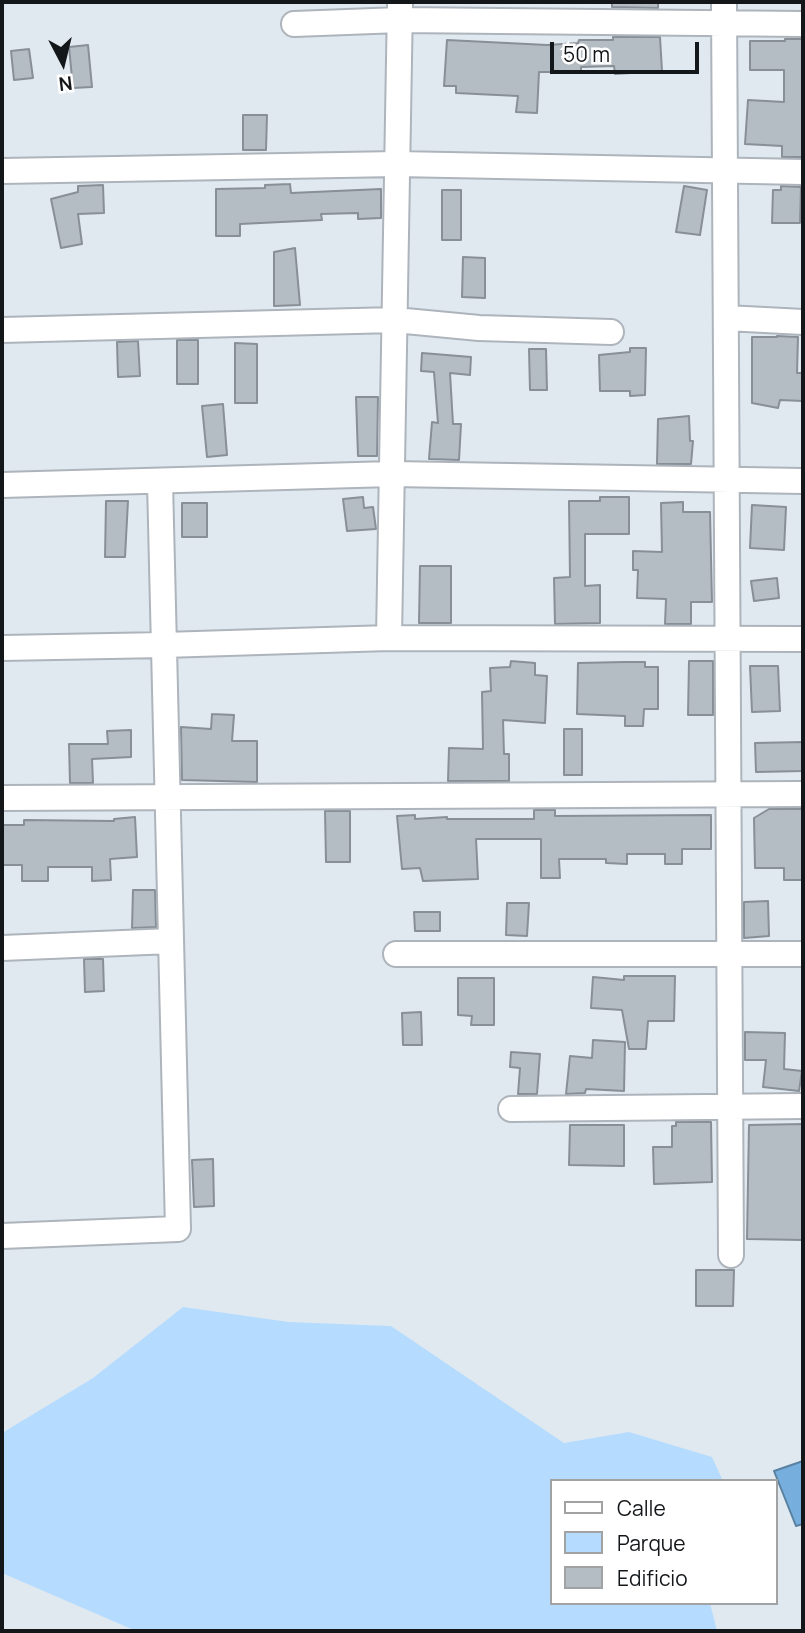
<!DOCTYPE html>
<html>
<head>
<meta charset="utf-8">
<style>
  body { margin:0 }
  #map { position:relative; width:805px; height:1633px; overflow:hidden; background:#e1e9f0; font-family:Manrope,sans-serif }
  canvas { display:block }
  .frame { position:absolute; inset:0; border:4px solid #14171a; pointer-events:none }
  .legend { position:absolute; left:550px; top:1479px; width:228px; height:126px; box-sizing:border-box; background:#fff; border:2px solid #a1a2a3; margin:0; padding:9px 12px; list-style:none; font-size:21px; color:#14171a }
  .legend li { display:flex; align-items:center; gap:14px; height:35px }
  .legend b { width:35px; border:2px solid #a1a2a3 }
  .north { position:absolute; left:28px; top:28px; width:70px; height:70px; -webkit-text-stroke:5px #fff; paint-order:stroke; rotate:173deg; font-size:19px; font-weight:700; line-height:28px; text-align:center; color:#14171a }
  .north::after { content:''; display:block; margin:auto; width:24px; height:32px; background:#14171a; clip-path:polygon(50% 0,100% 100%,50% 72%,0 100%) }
  .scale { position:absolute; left:550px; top:42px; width:149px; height:32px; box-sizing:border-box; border:4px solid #14171a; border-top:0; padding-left:9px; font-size:21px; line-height:24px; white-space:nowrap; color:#14171a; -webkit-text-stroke:5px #fff; paint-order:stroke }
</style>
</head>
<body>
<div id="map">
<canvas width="805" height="1633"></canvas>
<div class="frame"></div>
<ul class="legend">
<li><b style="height:9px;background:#fff"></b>Calle</li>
<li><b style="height:19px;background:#b5dcfe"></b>Parque</li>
<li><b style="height:19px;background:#b5bdc4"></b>Edificio</li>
</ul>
<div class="north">N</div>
<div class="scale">50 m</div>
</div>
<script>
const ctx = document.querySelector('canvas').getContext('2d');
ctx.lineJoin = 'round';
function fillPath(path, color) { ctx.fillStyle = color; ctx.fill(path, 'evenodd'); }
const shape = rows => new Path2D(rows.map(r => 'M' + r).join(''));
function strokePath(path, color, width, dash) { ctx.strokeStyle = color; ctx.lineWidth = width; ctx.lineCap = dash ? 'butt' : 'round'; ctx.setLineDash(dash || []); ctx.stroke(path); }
fillPath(shape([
  [183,1307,289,1322,391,1326,564,1443,629,1432,712,1457,723,1481,551,1481,551,1603,710,1603,717,1631,136,1631,2,1573,2,1433,93,1378]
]), '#b5dcfe');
const water = shape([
  [803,1461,803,1524,796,1526,774,1471,803,1461]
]);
fillPath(water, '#76aedd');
strokePath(water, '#5981a2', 2);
const building = shape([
  [612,2,658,2,658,8,612,7,612,2],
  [613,37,660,37,662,71,615,74,614,66,581,67,581,72,539,72,537,113,516,112,518,96,456,93,456,86,444,86,447,40,547,45,578,43,579,40,613,40,613,37],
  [785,39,803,39,803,157,782,157,782,146,745,144,748,100,784,102,784,70,750,70,750,41,785,41,785,39],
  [88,45,92,87,73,88,69,47,88,45],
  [29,49,33,78,14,80,11,51,29,49],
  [243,115,267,115,266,150,243,150,243,115],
  [290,184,291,193,381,189,381,218,358,219,358,213,321,214,322,220,240,224,240,236,216,236,216,189,265,188,265,185,290,184],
  [103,185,104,213,78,214,82,244,61,248,51,199,78,192,78,186,103,185],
  [684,186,707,190,700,235,676,232,684,186],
  [781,186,801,187,800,223,772,223,773,190,781,190,781,186],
  [442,190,461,190,461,240,442,240,442,190],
  [295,248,300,305,274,306,274,252,295,248],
  [463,257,485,258,485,298,462,297,463,257],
  [777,336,798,337,797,373,803,373,803,401,780,400,778,408,752,403,752,337,777,337,777,336],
  [177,340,198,340,198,384,177,384,177,340],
  [138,341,140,376,118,377,117,342,138,341],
  [235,343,257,344,257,403,235,403,235,343],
  [630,348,646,348,645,395,630,396,630,391,600,391,599,355,630,352,630,348],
  [529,349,546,349,547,390,530,390,529,349],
  [422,353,471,357,470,375,450,373,453,424,461,424,459,460,429,459,432,422,438,423,434,372,421,371,422,353],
  [356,397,378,397,377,456,358,456,356,397],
  [223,404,227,455,207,457,202,406,223,404],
  [689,416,690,441,693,441,691,464,657,464,658,419,689,416],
  [363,497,364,508,373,507,376,529,347,531,343,499,363,497],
  [600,497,629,497,629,534,585,534,585,586,600,585,600,623,555,624,554,578,570,577,569,501,600,501,600,497],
  [106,501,128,501,125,557,105,557,106,501],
  [683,502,683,512,710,512,712,602,691,602,691,624,665,624,666,599,637,598,638,570,633,570,633,551,662,552,661,503,683,502],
  [182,503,207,503,207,537,182,537,182,503],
  [752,505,786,507,784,550,750,548,752,505],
  [420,566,451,566,451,623,419,623,420,566],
  [777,578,779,598,754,601,751,581,777,578],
  [511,661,535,663,535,675,547,676,545,723,503,720,504,754,509,754,509,781,448,781,449,748,483,749,482,692,491,691,490,668,510,667,511,661],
  [689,661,713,661,713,715,688,715,689,661],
  [625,662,645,662,645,667,658,667,658,709,644,709,643,726,625,726,625,716,577,714,578,663,625,662],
  [750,666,778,666,780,711,752,712,750,666],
  [212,714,234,715,232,741,257,741,257,782,182,780,181,727,211,729,212,714],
  [564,729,582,729,582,775,564,775,564,729],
  [131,730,131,757,92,759,93,783,70,783,69,744,108,744,107,731,131,730],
  [803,742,803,771,756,772,755,743,803,742],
  [769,809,803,809,803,880,784,880,784,868,755,868,754,818,769,809],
  [534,810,555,810,555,816,711,815,711,849,682,849,682,864,665,864,665,854,627,854,627,864,606,863,606,859,559,859,560,878,541,878,541,839,476,839,478,879,423,881,420,868,402,869,397,816,415,815,415,819,447,817,447,819,534,819,534,810],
  [325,811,350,811,350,862,326,862,325,811],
  [135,817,137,857,110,859,111,880,92,881,92,867,48,867,48,881,22,881,22,865,2,865,2,825,24,825,24,820,114,821,114,819,135,817],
  [133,890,155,890,156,927,132,928,133,890],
  [768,901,769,936,744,938,744,902,768,901],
  [507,903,529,903,527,936,506,935,507,903],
  [414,912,440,912,440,931,415,931,414,912],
  [84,959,103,959,104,991,85,992,84,959],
  [624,976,675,976,674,1021,648,1021,646,1049,629,1049,622,1010,591,1008,593,977,624,980,624,976],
  [458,978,494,978,494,1025,471,1025,472,1016,458,1015,458,978],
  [421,1012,422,1045,403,1045,402,1013,421,1012],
  [745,1032,785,1033,784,1069,802,1071,799,1091,763,1087,766,1060,745,1060,745,1032],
  [593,1040,625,1042,624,1091,586,1089,585,1093,566,1094,570,1056,592,1058,593,1040],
  [511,1052,540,1054,537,1094,518,1094,520,1068,510,1067,511,1052],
  [676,1122,711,1122,712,1182,654,1184,653,1147,672,1147,672,1126,676,1126,676,1122],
  [803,1124,803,1240,747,1239,749,1125,803,1124],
  [570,1125,624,1125,624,1166,569,1165,570,1125],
  [213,1159,214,1206,194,1207,192,1160,213,1159],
  [696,1270,734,1270,733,1306,696,1306,696,1270]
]);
fillPath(building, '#b5bdc4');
strokePath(building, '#888f96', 2);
const minor = shape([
  [724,2,731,1255],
  [294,24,400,20,803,24],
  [2,171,397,164,803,172],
  [726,318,803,322],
  [2,330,395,320,479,328,611,332],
  [2,485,392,474,803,481],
  [389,638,400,2],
  [2,648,164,645,389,638,803,639],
  [2,798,803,794],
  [2,948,171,941],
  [396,954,803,954],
  [511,1109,803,1106],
  [2,1236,178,1229,160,482]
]);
strokePath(minor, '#adb4bb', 28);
strokePath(minor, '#fff', 24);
</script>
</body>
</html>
